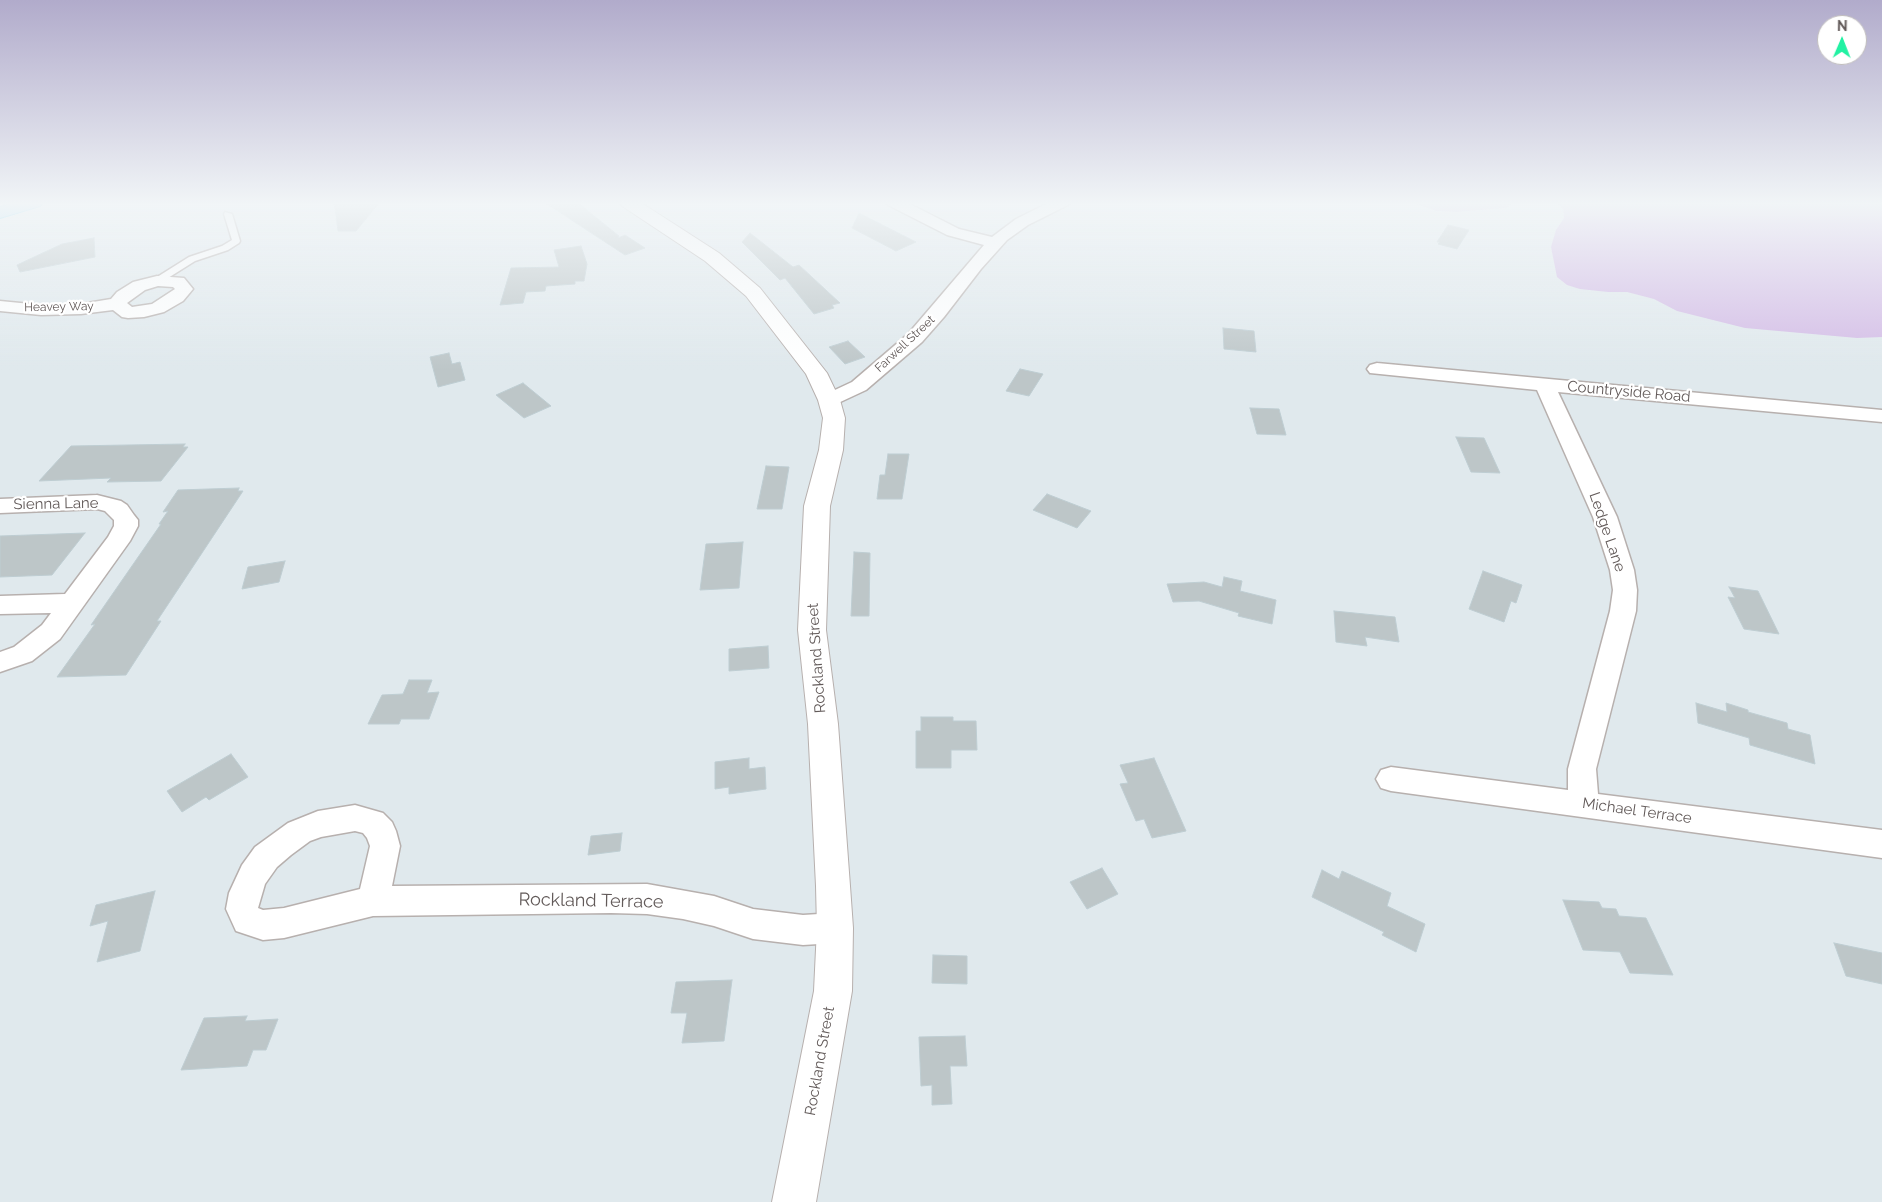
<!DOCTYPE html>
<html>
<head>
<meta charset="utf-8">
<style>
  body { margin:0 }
  #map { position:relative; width:1882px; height:1202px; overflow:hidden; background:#e0e9ed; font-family:Raleway,sans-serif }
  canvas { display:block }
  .north { position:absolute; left:1817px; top:15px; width:50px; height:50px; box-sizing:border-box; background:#fff; border:1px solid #c0bdbd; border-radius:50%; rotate:1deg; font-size:14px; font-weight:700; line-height:20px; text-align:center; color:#625a59 }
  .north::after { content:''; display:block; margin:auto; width:18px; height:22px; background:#22f1a3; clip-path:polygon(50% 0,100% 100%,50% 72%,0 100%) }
</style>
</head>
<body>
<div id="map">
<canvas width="1882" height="1202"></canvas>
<div class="north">N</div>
</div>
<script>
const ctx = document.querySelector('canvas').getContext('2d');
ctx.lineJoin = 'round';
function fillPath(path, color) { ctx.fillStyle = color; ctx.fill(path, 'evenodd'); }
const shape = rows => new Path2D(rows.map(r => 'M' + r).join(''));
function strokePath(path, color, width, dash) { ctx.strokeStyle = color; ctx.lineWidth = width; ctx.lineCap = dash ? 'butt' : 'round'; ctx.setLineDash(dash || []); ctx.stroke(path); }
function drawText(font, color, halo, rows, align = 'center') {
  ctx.font = font + ' Raleway,sans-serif'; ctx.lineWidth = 4.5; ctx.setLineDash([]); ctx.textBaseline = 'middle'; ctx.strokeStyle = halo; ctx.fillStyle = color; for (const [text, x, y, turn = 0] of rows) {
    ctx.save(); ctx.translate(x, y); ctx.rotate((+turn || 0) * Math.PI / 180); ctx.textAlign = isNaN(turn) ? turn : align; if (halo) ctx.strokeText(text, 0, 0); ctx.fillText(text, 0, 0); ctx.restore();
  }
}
fillPath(shape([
  [1412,202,1513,202,1506,208,1456,212,1436,211],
  [1557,202,1882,202,1882,337,1857,338,1745,328,1677,311,1654,299,1627,292,1608,292,1580,289,1567,285,1557,277,1551,247,1556,230,1564,218,1563,209]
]), '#d3bbe6');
const building = shape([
  [334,202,380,202,356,231,338,231,334,202],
  [544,202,577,202,619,236,618,238,625,235,645,248,625,255,544,202],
  [859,213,914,241,916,242,896,251,852,228,859,213],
  [1448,225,1469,230,1457,249,1438,244,1440,242,1437,242,1448,225],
  [750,233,793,267,799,265,840,303,832,305,834,308,814,314,785,278,780,280,742,242,750,233],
  [94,238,95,257,20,272,17,265,62,244,94,238],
  [581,246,587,264,584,281,575,281,575,284,546,286,545,291,526,292,523,303,500,305,511,268,559,267,554,250,581,246],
  [1223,328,1254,331,1256,352,1224,349,1223,328],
  [848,341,865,357,845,364,829,347,848,341],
  [449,353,452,364,460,362,465,380,438,387,430,357,449,353],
  [1020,369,1043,374,1029,396,1006,391,1020,369],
  [523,383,551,406,524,418,496,395,523,383],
  [1250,408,1279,409,1286,435,1257,434,1250,408],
  [1456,437,1484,438,1500,473,1471,472,1456,437],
  [185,444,183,447,188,447,161,481,107,482,111,478,39,481,71,446,185,444],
  [888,454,909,454,902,499,877,499,880,475,885,475,888,454],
  [766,466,789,467,782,509,757,509,766,466],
  [239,488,238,491,243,491,157,621,161,621,126,675,57,677,95,624,91,625,161,524,159,524,168,511,163,512,178,490,239,488],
  [1047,494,1091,511,1077,528,1033,510,1047,494],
  [85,533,52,575,0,577,0,536,85,533],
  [743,542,739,588,700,590,706,544,743,542],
  [854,552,870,553,869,616,851,616,854,552],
  [285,561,279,582,242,589,248,567,285,561],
  [1483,571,1522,585,1516,603,1511,601,1504,622,1469,609,1483,571],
  [1224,577,1242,581,1240,591,1276,600,1272,624,1238,616,1239,613,1199,601,1173,602,1167,584,1204,582,1222,587,1224,577],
  [1729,587,1758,591,1779,634,1744,629,1728,597,1735,598,1729,587],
  [1334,611,1395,617,1399,642,1365,637,1367,646,1336,642,1334,611],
  [768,646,769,668,729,671,729,649,768,646],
  [409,680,432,680,427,693,439,692,429,719,401,719,399,724,368,724,382,695,403,694,409,680],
  [1696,703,1727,712,1726,703,1748,710,1748,712,1787,723,1788,729,1810,735,1815,764,1750,745,1749,738,1698,723,1696,703],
  [921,717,953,717,953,721,976,721,977,750,951,750,951,768,916,768,916,731,921,731,921,717],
  [231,754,248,777,209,800,206,797,182,812,167,791,231,754],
  [749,758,749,769,765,767,766,789,729,794,729,787,715,789,715,762,749,758],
  [1154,758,1186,831,1152,838,1144,819,1136,821,1120,784,1128,783,1120,765,1154,758],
  [622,833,620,851,588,855,591,836,622,833],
  [1102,868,1118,894,1087,909,1070,882,1102,868],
  [1322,870,1339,879,1342,871,1391,893,1387,906,1425,924,1416,952,1382,935,1384,932,1312,897,1322,870],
  [155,891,140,951,97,962,108,921,90,926,96,905,155,891],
  [1563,900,1599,902,1602,908,1616,909,1619,916,1646,918,1673,975,1630,973,1620,952,1583,950,1563,900],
  [1834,943,1882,953,1882,984,1846,976,1834,943],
  [933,955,967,956,967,984,932,983,933,955],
  [732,980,724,1041,682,1043,687,1013,671,1013,676,982,732,980],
  [247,1016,245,1021,278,1019,266,1050,253,1050,247,1066,181,1070,204,1018,247,1016],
  [965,1036,967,1066,950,1066,952,1104,932,1105,932,1085,921,1086,919,1037,965,1036]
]);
fillPath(building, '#bdc6c8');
strokePath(building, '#becdd2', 1);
const service = shape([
  [225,212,232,214,240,241,239,243,228,250,195,261,160,283,154,283,154,279,189,257,222,246,232,240,224,214,225,212]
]);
const minor = shape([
  [886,202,906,202,959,229,992,237,1016,219,1050,202,1070,202,1068,205,1028,225,1007,240,981,269,944,317,922,342,866,390,836,404,829,406,822,404,819,400,822,396,852,382,908,334,984,245,947,235,888,205,886,202],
  [157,276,184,278,193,289,183,301,164,312,144,317,128,318,122,317,113,310,81,314,41,315,0,311,0,301,41,305,81,304,111,299,117,292,133,282,157,276],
  [158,286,173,287,175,289,152,304,132,307,127,303,145,290,158,286],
  [1377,363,1882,410,1882,422,1558,392,1617,517,1634,570,1637,590,1636,611,1596,769,1598,794,1882,830,1882,858,1391,791,1381,788,1376,779,1381,770,1391,767,1568,790,1568,769,1610,611,1613,590,1610,570,1593,517,1537,390,1370,373,1367,369,1370,365,1377,363],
  [97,495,121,501,127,505,134,515,138,520,138,526,130,541,60,639,32,661,0,672,0,652,14,647,42,625,51,613,0,614,0,596,65,594,108,537,114,526,114,520,105,511,97,509,0,513,0,499,97,495],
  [355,805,383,813,392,822,396,831,400,846,392,886,647,884,714,896,753,909,803,915,835,913,847,917,851,928,847,939,835,943,803,945,753,939,714,926,683,919,647,914,611,913,373,916,284,938,263,940,236,931,226,909,229,893,242,865,255,847,288,823,318,811,355,805],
  [355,831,363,833,367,838,370,846,360,889,284,908,263,910,258,908,265,884,277,867,291,855,310,841,321,837,355,831]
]);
const tertiary = shape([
  [619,202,640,202,719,253,760,288,827,373,840,400,845,418,843,450,830,506,826,630,838,724,850,886,853,928,852,991,816,1202,772,1202,814,991,817,928,816,886,808,724,798,630,804,506,819,450,823,418,818,400,806,374,746,296,705,261,622,206,619,202]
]);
const primary = shape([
  [17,202,43,202,40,206,0,218,0,207,17,202]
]);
strokePath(service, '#b7b0ae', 3);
strokePath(minor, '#b7b0ae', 3);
strokePath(tertiary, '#b7b0ae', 2);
strokePath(primary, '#4fcbf8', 2);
fillPath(service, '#fff');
fillPath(minor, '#fff');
fillPath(tertiary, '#fff');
fillPath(primary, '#a3dcff');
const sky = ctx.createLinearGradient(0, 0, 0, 370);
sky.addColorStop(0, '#b1abcb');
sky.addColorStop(0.55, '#f1f5f7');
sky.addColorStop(1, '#f1f5f700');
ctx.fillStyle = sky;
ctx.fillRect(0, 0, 1882, 370);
drawText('12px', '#625a59', '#fff', [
  ["Heavey Way",59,307,-1],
  ["Farwell Street",905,344,-43]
]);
drawText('15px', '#625a59', '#fff', [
  ["Countryside Road",1629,392,5],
  ["Sienna Lane",56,504,-1],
  ["Ledge Lane",1607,532,71],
  ["Rockland Street",817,658,-94],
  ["Michael Terrace",1637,811,8],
  ["Rockland Street",820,1061,-80]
]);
drawText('18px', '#625a59', '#fff', [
  ["Rockland Terrace",591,901,1]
]);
</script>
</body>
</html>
